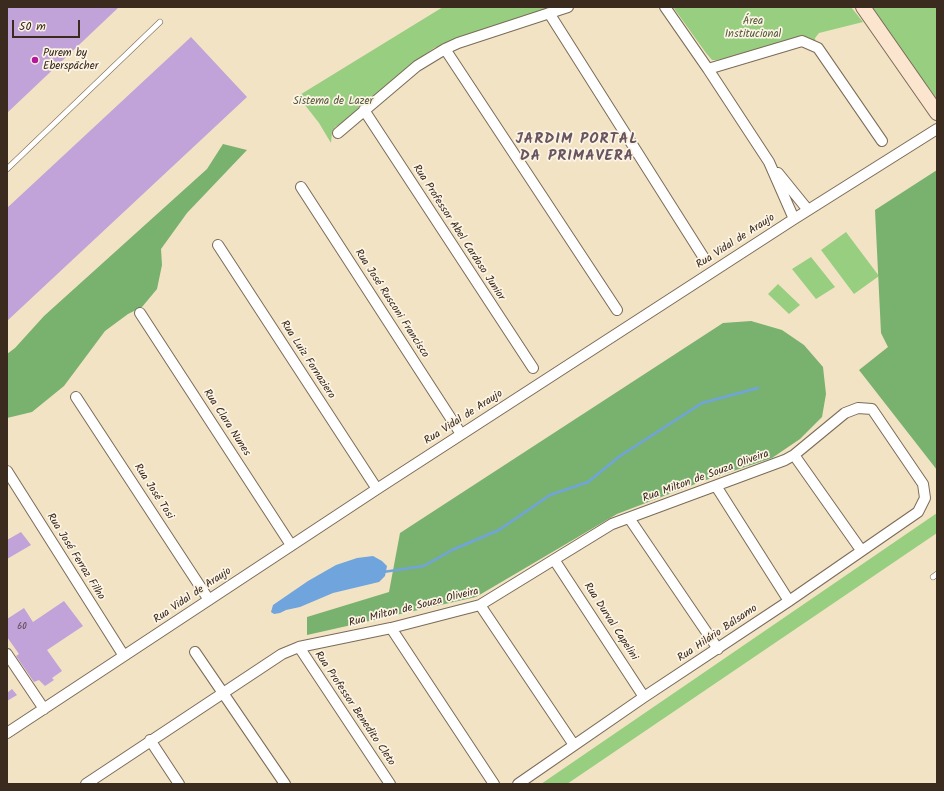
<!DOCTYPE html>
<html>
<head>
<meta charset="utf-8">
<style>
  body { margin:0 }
  #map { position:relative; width:944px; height:791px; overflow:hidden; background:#f2e3c4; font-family:Kalam,sans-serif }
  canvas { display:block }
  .frame { position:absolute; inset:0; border:8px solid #3b2a1e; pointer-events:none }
  .scale { position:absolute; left:12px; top:20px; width:68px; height:18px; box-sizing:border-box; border:2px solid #3b2a1e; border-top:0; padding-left:5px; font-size:12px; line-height:14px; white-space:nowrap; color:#3b2a1e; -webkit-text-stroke:3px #fcf5e5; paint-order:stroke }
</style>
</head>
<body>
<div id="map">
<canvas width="944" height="791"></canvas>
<div class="frame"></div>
<div class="scale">50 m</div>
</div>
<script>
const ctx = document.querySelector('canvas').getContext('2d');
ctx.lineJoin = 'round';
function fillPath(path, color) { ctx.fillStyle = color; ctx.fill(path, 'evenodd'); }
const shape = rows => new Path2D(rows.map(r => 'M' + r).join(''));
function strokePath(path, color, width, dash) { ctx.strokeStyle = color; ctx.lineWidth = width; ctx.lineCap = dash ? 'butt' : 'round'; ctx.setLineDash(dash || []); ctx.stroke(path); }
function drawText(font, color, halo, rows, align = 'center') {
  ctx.font = font + ' Kalam,sans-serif'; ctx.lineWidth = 3.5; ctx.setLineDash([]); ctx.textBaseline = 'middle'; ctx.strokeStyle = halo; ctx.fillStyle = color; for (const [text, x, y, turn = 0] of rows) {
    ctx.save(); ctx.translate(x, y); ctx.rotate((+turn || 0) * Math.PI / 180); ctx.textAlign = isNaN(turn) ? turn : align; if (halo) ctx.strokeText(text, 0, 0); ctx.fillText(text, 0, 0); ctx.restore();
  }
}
fillPath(shape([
  [443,7,556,7,434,48,414,62,345,122,335,127,332,132,331,143,319,123,298,96],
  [673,7,851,7,863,22,819,33,815,38,816,44,806,39,717,60,712,60,706,53],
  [869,7,937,7,937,99],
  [846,232,879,276,854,294,821,250],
  [811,257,835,287,816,299,792,269],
  [778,284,800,305,789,314,768,294],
  [937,513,937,533,567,784,541,784]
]), '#97ce80');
fillPath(shape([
  [223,144,247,150,187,213,161,249,162,265,157,289,142,307,128,314,105,331,64,386,32,412,7,418,7,354,15,348,44,316,207,169],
  [937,170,937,470,859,370,888,347,881,333,875,210],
  [751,321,782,330,804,345,823,367,826,394,822,417,800,439,772,458,703,481,617,514,476,597,307,635,307,617,389,592,400,533,723,323]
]), '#79b16e');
fillPath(shape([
  [373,556,382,561,387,566,385,576,379,582,333,593,300,607,286,610,280,613,274,614,271,612,273,605,308,581,336,565,357,558]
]), '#6fa4dc');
strokePath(shape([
  [383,572,424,566,452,550,499,530,550,495,588,482,620,456,702,403,758,388]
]), '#6fa4dc', 2.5);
fillPath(shape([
  [7,7,119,7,7,113],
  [191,37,247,97,7,321,7,208],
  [21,532,31,545,7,559,7,540],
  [64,601,83,626,47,650,62,671,52,678,54,680,45,686,39,680,34,682,16,656,19,654,7,637,7,619,24,608,33,622],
  [12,689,17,695,7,701,7,693]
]), '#c1a2d9');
const service = shape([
  [7,169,160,22],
  [933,577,937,574]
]);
const minor = shape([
  [665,7,708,69,769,162,794,219],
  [549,13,704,258],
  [445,49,617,310],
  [708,69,802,41,818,48,882,141],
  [364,110,533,368],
  [338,133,417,66,445,49,458,43,568,7],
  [778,173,808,210],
  [301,187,461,434],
  [218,245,377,489],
  [140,313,291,545],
  [76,397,209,600],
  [794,455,861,550],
  [7,471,124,656],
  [716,486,789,601],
  [629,518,718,649],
  [555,561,644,697],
  [480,605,574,745],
  [391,628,494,784],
  [299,647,390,784],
  [195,652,285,784],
  [7,654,44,709],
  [7,733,377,489,794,219,937,129],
  [150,740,179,784],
  [86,784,282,654,299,647,391,628,480,605,612,524,785,460,794,455,845,413,858,408,872,409,923,484,925,498,918,512,789,601,644,697,518,784]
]);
const secondary = shape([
  [863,7,937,113]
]);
strokePath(service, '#7b6b58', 6);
strokePath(minor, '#7b6b58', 12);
strokePath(secondary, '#7b6b58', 16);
strokePath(service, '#fff', 5);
strokePath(minor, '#fff', 10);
strokePath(secondary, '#fbe5cf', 14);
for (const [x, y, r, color] of [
  [35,60,4,"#b5179e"]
]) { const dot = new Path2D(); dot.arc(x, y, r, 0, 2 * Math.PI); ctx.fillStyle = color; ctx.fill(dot); strokePath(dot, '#fcf5e5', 1.5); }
drawText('9px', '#5c484d', null, [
  ["60",22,627]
]);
drawText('11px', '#575b3b', '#fcf5e5', [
  ["Área",753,22],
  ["Institucional",753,35],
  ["Sistema de Lazer",333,102]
]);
drawText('11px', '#3b2a1e', '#fcf5e5', [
  ["Purem by",43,54],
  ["Eberspächer",43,67]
], 'left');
drawText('11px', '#3b2a1e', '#fcf5e5', [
  ["Rua Professor Abel Cardoso Junior",458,233,57],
  ["Rua Vidal de Araujo",736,242,-33],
  ["Rua José Rusconi Francisco",391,304,57],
  ["Rua Luiz Fornaziero",307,360,57],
  ["Rua Vidal de Araujo",464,418,-33],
  ["Rua Clara Nunes",226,423,57],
  ["Rua Milton de Souza Oliveira",706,477,-20],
  ["Rua José Tosi",153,492,57],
  ["Rua José Ferraz Filho",75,557,58],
  ["Rua Vidal de Araujo",193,596,-34],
  ["Rua Milton de Souza Oliveira",414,608,-14],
  ["Rua Durval Capelini",610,622,57],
  ["Rua Hilário Bálsamo",718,634,-34],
  ["Rua Professor Benedito Cleto",354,709,56]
]);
ctx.letterSpacing = '1px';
drawText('bold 15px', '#6a545f', '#fcf5e5', [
  ["JARDIM PORTAL",577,140],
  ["DA PRIMAVERA",577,157]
]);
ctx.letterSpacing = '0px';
</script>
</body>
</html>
